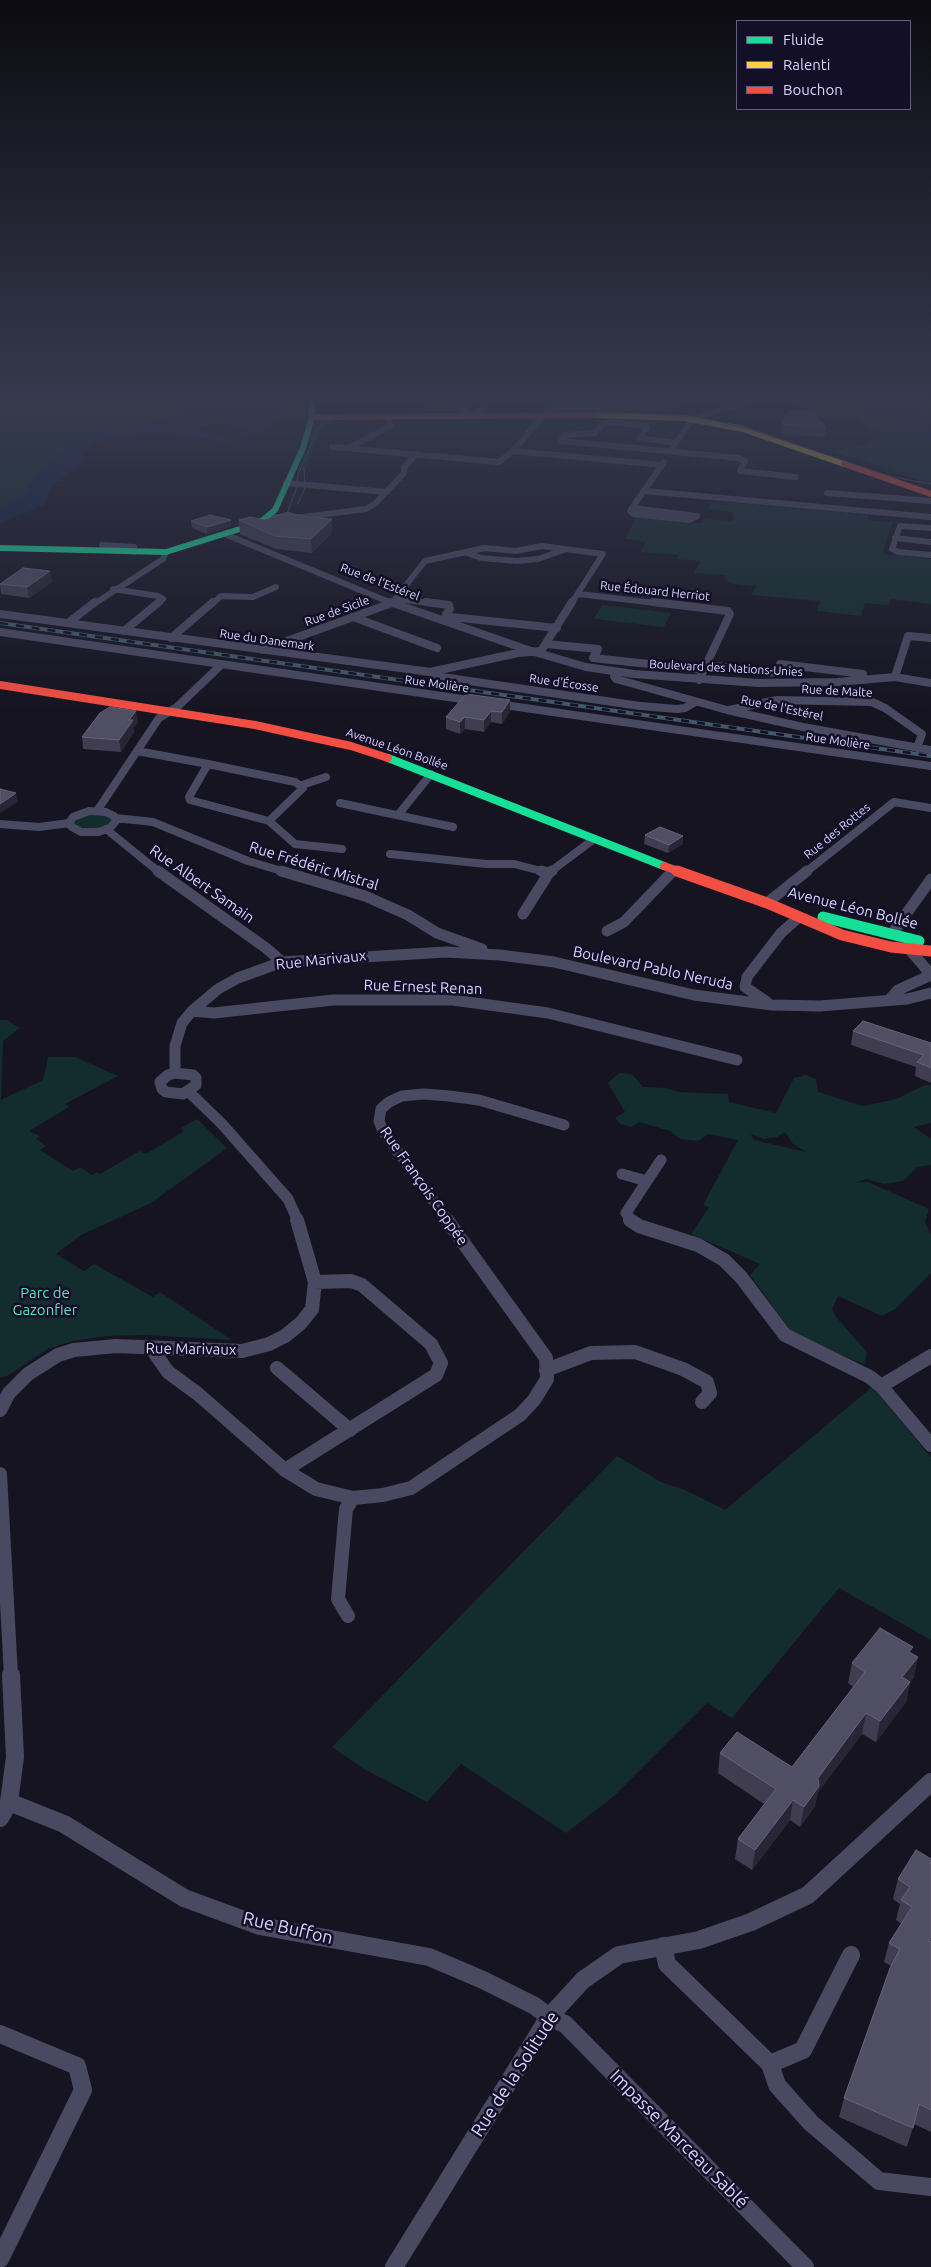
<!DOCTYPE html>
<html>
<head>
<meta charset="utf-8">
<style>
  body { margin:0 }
  #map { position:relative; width:931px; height:2267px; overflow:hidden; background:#161421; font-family:Ubuntu,sans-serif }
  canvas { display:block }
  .legend { position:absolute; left:736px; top:20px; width:175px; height:90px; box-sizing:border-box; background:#130f26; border:1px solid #625e7d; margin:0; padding:6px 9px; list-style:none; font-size:15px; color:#d9d4ff }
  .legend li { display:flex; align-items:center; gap:10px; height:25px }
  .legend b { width:25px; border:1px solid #625e7d }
</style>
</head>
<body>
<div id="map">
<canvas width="931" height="2267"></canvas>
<ul class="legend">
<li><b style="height:6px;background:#16e098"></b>Fluide</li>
<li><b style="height:6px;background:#ffcf43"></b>Ralenti</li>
<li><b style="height:6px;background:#f24e42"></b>Bouchon</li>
</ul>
</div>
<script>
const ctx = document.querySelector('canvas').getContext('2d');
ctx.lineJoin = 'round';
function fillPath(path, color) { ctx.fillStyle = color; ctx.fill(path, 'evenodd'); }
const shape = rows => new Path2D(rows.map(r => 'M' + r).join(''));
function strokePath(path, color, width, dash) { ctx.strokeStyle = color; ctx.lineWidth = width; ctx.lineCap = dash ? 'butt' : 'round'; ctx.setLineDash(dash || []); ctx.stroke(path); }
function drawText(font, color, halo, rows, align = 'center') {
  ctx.font = font + ' Ubuntu,sans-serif'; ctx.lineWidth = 5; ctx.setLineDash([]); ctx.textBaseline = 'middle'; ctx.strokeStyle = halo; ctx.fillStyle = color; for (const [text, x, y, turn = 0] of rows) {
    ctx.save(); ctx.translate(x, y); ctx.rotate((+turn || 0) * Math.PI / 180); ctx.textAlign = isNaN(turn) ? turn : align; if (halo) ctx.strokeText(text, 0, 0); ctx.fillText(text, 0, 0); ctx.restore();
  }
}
fillPath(shape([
  [0,397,203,397,198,417,100,437,0,519],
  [268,397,305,397,301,400,307,401,305,417,280,417,269,402],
  [372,397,471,397,456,411,418,411,425,404,419,403,421,401],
  [554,397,687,397,674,411,550,410,548,409],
  [723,397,861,397,881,412,931,440,931,484,830,451,862,446,882,437,856,417,785,418,812,408,747,399,727,407,717,405],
  [894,397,931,397,931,422,926,420],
  [326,418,305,471,297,471,309,444,315,421],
  [712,501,859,514,869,515,867,520,893,522,883,550,885,554,931,559,931,604,891,599,889,605,865,603,861,616,817,611,820,601,751,595,756,586,733,584,725,579,725,575,694,573,700,561,677,559,679,555,641,552,646,542,625,539,636,517,702,523,704,519,732,521,735,516,732,515,733,512,707,509],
  [602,605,671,613,664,627,594,619],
  [77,815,114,816,106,829,72,827],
  [0,1020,7,1020,20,1028,3,1041,1,1100,43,1080,48,1057,75,1057,118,1076,65,1104,69,1107,29,1131,40,1136,36,1139,46,1146,40,1150,73,1171,80,1167,92,1175,97,1172,100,1174,140,1151,146,1154,184,1131,181,1128,197,1119,227,1148,151,1203,81,1235,56,1254,84,1271,94,1264,153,1297,160,1292,232,1340,144,1335,108,1336,73,1341,48,1349,7,1376,0,1377],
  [619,1073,632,1074,643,1087,666,1088,678,1092,728,1094,729,1102,776,1113,794,1078,806,1075,816,1079,818,1092,863,1106,896,1099,925,1085,931,1085,931,1123,914,1127,931,1139,931,1165,917,1167,903,1181,884,1184,866,1179,855,1183,868,1182,929,1209,925,1222,931,1235,931,1273,895,1309,882,1316,838,1296,832,1309,836,1317,867,1352,865,1364,848,1358,791,1331,750,1275,760,1264,691,1234,709,1207,703,1205,738,1140,709,1134,698,1141,680,1139,670,1131,639,1122,631,1127,620,1124,615,1118,625,1112,608,1083],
  [785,1132,793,1144,806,1152,754,1140,751,1134,764,1139,777,1137],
  [872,1387,931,1457,931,1640,839,1588,732,1718,707,1703,613,1797,566,1833,461,1764,427,1802,364,1769,332,1747,617,1456,661,1482,685,1490,725,1510]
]), '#132c2d');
fillPath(shape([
  [187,397,268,397,269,402,280,417,280,421,262,432,244,437,240,436,246,431,224,431,223,428,228,425,226,424,212,424,201,429,234,440,223,444,206,438,156,433,116,437,95,442,90,447,80,464,53,485,43,506,0,523,0,511,24,495,34,478,33,477,51,464,57,456,62,456,60,453,68,446,64,445,73,438,96,432,149,425,157,421,183,416,194,403,193,398],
  [821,397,894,397,931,422,931,440,881,412]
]), '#0d2144');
strokePath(shape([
  [479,411,493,397],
  [462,412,475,397],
  [676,443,640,438,647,428,646,426,611,422,603,424,595,433,565,435,561,441,738,458,745,461,740,471,796,477],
  [332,447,499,462,513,451,546,412],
  [348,448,391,426,388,417],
  [672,448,693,419,751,400,752,397],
  [513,451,662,465],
  [286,483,386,492],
  [645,491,931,517],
  [827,493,931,501],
  [632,508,697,516,689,520,633,514,630,511,632,508],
  [632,508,664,462],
  [269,517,304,517,366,509,376,503,404,473,404,468,416,454],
  [931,528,900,526,892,549,898,552,931,555],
  [227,535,394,604],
  [895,538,931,542],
  [102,545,134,547,134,552],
  [465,552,481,558,517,561,538,559,564,550],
  [113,589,158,596,163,599,157,604],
  [579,594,664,604],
  [396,599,437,604],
  [392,603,425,561,484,548,516,551,542,546,603,554,571,604],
  [94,604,163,559,166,552],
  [212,604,221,596,253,597,276,587],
  [390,604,392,603]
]), '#4a4962', 6);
strokePath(shape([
  [390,602,531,651,586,667,634,674,758,683,837,682,895,677,931,683],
  [426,602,449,605,450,609,446,614,451,617,557,628],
  [653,602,728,611,730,614,699,680],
  [0,614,430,672,518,653,541,651,572,602],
  [353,617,437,648],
  [68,623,95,602],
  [124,631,159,602],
  [0,632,476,701],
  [171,638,213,602],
  [546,644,598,649,593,658,704,670],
  [262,650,392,603],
  [707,665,776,673,780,664,863,674],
  [617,672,614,676,616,679,727,710,803,727,931,750],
  [432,673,442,677,640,706,677,709,685,708,695,702],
  [895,677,908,636,931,638],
  [497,704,931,766],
  [729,710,777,700,872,702,885,708,922,734,917,748],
  [137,751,208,764],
  [208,764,295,782,303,788,269,821,190,800,189,797,208,764],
  [302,785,326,777],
  [340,803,453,827],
  [89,811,106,812,114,816,116,821,110,828,98,832,81,832,72,827,69,823,73,817,89,811],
  [97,811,159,718,177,707,221,665],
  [398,815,431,774],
  [115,818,153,822,248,861,285,872],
  [269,821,295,844,342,849],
  [0,824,39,827,69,823],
  [106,829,159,872],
  [390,854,486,864,514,864,545,872],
  [550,872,594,839],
  [672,872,674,870],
  [806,872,894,802,931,808]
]), '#4a4962', 8);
strokePath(shape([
  [158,871,266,948,282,962],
  [281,871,365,896,408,915,437,933,482,949],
  [541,871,549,873,552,871],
  [767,903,807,871],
  [523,914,549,873],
  [607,931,624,922,673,871],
  [892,934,931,879],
  [909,949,927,970,927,976],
  [890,999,898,990,931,975],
  [767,1002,745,987,747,977,781,933,798,918],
  [192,1011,214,1013,333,1000,453,1000,548,1013,737,1060],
  [175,1073,175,1046,182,1023,192,1011,218,989,238,978,282,962,446,952,500,955,554,962,694,995,772,1005,820,1006,907,999,931,993],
  [175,1073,193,1075,196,1078,196,1085,183,1094,166,1092,162,1089,160,1082,168,1075,175,1073],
  [189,1092,222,1124,288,1199,298,1221],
  [622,1174,647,1181,626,1213,632,1221],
  [647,1181,661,1160],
  [448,1221,383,1131,379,1121,381,1109,389,1102,402,1096,424,1094,449,1096,479,1100,564,1125]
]), '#4a4962', 11);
strokePath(shape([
  [630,1220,639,1226,698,1245,724,1260,741,1277,785,1335,870,1377,881,1386,931,1445],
  [152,1349,168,1372,198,1394,285,1470,316,1489,353,1498,383,1495,411,1488,520,1415,534,1400,547,1379,546,1358,447,1220],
  [277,1368,350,1430],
  [546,1370,591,1353,635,1352,683,1369,707,1382,710,1393,702,1402],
  [881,1386,931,1356],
  [0,1410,9,1393,28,1374,58,1355,74,1350,116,1346,242,1351,269,1344,285,1336,301,1323,312,1309,315,1282,297,1220],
  [285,1470,436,1375,441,1363,431,1344,362,1285,351,1281,315,1282],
  [0,1474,11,1676],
  [348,1616,338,1599,346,1509,353,1498]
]), '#4a4962', 14);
strokePath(shape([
  [9,1802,64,1824,184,1898,260,1926,429,1957,483,1980,535,2006,549,2017,565,2024,805,2267],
  [0,1818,9,1802,15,1757,11,1675],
  [663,1946,667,1964,770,2064,777,2085,811,2123,879,2181,931,2187],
  [0,2034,77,2066,83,2090,0,2259],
  [770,2064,803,2050,851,1955],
  [394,2267,549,2017,583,1980,619,1955,699,1940,751,1922,808,1895,931,1782]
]), '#4a4962', 18);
strokePath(shape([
  [0,548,166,552,259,523,275,510,303,448,312,417,312,397]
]), '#16e098', 6);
strokePath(shape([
  [388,758,664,866]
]), '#16e098', 8);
strokePath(shape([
  [823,917,919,941]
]), '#16e098', 11);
strokePath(shape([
  [596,415,684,418,743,429,844,464]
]), '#ffcf43', 6);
strokePath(shape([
  [312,417,596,415],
  [844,464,931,494]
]), '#f24e42', 6);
strokePath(shape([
  [0,685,255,725,351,746,388,758],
  [664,866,681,872]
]), '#f24e42', 8);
strokePath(shape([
  [677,871,767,903,842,935,891,947,931,951]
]), '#f24e42', 11);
strokePath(shape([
  [298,504,305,488,304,468],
  [277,523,286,516,296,490,298,475,319,427,334,419,356,415,637,413,699,417,749,429,893,477,931,484]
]), '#43596b', 1);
const rail = shape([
  [0,623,931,756]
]);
strokePath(rail, '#43596b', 4);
strokePath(rail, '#130f26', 2.5, [8]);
fillPath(shape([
  [782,424,826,428,825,437,781,434],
  [299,516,332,519,332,533,312,553,276,549,240,534,239,520,265,520],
  [231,520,231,526,207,534,192,528,191,521],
  [52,582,29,598,1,594,0,583],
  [510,700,510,712,502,724,491,722,484,732,465,729,460,734,446,729,446,717],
  [138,722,133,728,134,732,121,752,83,749,82,737],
  [645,835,683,844,668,853,644,844],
  [853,1031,931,1043,931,1083,915,1076,916,1067,851,1045],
  [912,1653,914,1677,910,1682,906,1702,876,1742,862,1734,818,1792,815,1806,800,1827,790,1820,752,1870,735,1859,738,1839,764,1804,718,1773,720,1753,792,1767,853,1687,848,1683,852,1663],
  [931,1859,931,2132,914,2124,907,2147,839,2117,844,2098,891,1966,884,1962,889,1943,902,1924,896,1920,900,1904,893,1899,898,1879]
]), '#403d50');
fillPath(shape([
  [332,519,332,533,312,553,311,539],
  [231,520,231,526,207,534,207,527],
  [50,571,52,582,29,598,27,587],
  [510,700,510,712,502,724,502,712],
  [136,711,138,722,133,728,134,732,121,752,119,740,129,720],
  [491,711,491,722,484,732,484,720],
  [465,717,465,729,460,734,460,722],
  [16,793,18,802,0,813,0,804],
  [683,836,683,844,668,853,669,845],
  [918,1657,914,1677,898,1697,902,1677],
  [910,1682,906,1702,876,1742,880,1721],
  [866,1713,862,1734,818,1792,815,1806,800,1827,804,1807,818,1778],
  [793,1800,790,1820,752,1870,755,1850]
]), '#282635');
const building = shape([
  [789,411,812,411,826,428,782,424,789,411],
  [288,512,299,516,332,519,311,539,275,536,239,520,250,517,265,520,288,512],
  [210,515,231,520,207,527,191,521,210,515],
  [23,568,50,571,27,587,0,584,23,568],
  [466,694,510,700,502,712,491,711,484,720,465,717,460,722,446,717,466,694],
  [110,707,136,711,129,720,133,720,119,740,82,737,100,713,110,707],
  [0,789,16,793,0,804,0,789],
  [660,827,683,836,669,845,645,835,660,827],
  [863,1021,931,1043,931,1068,917,1062,924,1055,853,1031,863,1021],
  [880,1628,913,1647,909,1652,918,1657,902,1677,910,1682,880,1721,866,1713,818,1778,819,1786,804,1807,793,1800,755,1850,738,1839,776,1789,720,1753,737,1732,792,1767,865,1672,852,1663,880,1628],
  [916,1850,931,1859,931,1937,928,1941,931,1942,931,2110,919,2104,913,2128,844,2098,890,1968,900,1949,889,1943,912,1907,901,1900,910,1887,898,1879,916,1850]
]);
fillPath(building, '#504e63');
strokePath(building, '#66637b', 1);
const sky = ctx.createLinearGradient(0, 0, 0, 714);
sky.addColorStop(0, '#0c0b12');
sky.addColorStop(0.56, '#363a4e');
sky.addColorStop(1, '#363a4e00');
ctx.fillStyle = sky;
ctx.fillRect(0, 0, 931, 714);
drawText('12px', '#d9d4ff', '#130f26', [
  ["Rue de l'Estérel",380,582,21],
  ["Rue Édouard Herriot",655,591,6],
  ["Rue de Sicile",337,611,-20],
  ["Rue du Danemark",267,640,8],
  ["Boulevard des Nations-Unies",726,668,3],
  ["Rue d'Écosse",564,683,8],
  ["Rue Molière",437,684,8],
  ["Rue de Malte",837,691,3],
  ["Rue de l'Estérel",782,708,12],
  ["Rue Molière",838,741,8],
  ["Avenue Léon Bollée",397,749,19],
  ["Rue des Rottes",837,831,-39]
]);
drawText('15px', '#d9d4ff', '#130f26', [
  ["Rue Frédéric Mistral",314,866,17],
  ["Rue Albert Samain",202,884,35],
  ["Avenue Léon Bollée",853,908,14],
  ["Rue Marivaux",321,960,-6],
  ["Boulevard Pablo Neruda",653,968,12],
  ["Rue Ernest Renan",423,987,2],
  ["Rue François Coppée",424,1186,55],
  ["Rue Marivaux",191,1349,1]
]);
drawText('15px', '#5fe0c0', '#130f26', [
  ["Parc de",45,1293],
  ["Gazonfier",45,1310]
]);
drawText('18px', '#d9d4ff', '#130f26', [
  ["Rue Buffon",288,1928,13],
  ["Rue de la Solitude",515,2074,-57],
  ["Impasse Marceau Sablé",679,2139,45]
]);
</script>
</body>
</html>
